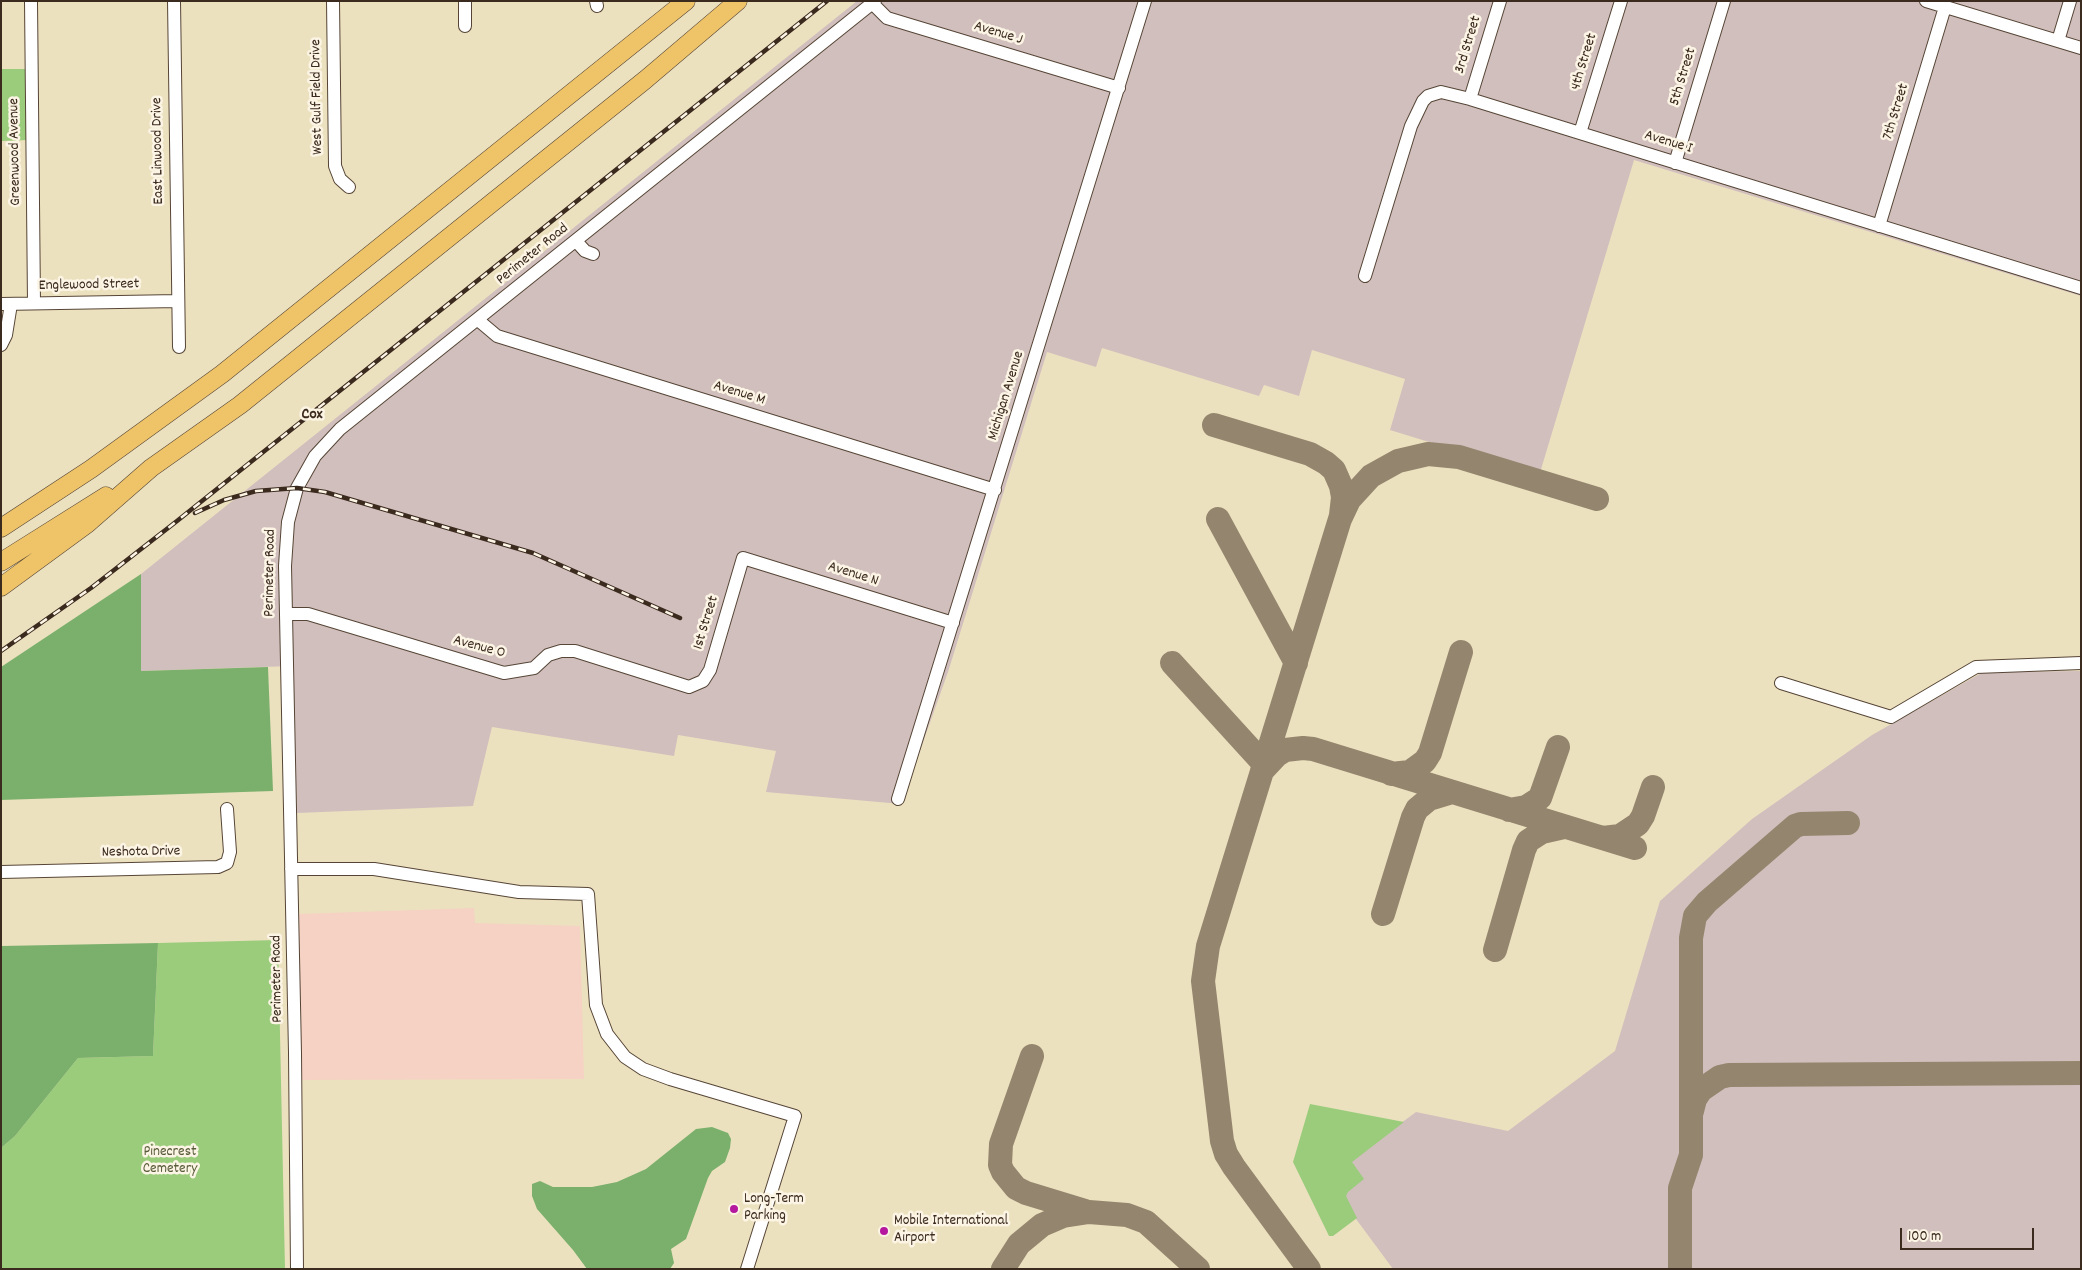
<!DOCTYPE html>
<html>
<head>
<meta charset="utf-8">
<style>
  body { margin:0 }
  #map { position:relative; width:2082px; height:1270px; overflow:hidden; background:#ece1bf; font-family:Dekko,sans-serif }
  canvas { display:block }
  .frame { position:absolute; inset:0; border:2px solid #3b2a1e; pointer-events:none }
  .scale { position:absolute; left:1900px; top:1228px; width:134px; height:22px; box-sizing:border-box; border:2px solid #3b2a1e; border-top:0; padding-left:6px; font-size:15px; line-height:18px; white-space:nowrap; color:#3b2a1e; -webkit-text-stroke:4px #fcf5e5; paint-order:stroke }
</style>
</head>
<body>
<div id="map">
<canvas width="2082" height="1270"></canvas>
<div class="frame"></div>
<div class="scale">100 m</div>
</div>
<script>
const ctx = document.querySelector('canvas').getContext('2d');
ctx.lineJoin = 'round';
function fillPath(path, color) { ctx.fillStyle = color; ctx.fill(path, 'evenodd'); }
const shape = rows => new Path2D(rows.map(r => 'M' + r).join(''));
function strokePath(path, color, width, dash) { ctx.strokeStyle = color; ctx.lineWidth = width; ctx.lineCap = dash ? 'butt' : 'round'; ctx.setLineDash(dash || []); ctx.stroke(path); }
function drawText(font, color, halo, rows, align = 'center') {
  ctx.font = font + ' Dekko,sans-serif'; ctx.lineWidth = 5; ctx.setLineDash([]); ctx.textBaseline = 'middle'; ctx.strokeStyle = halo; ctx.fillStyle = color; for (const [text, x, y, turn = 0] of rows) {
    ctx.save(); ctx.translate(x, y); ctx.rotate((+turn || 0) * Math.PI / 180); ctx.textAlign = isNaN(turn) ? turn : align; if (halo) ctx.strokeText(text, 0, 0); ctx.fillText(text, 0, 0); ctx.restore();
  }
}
fillPath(shape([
  [474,908,475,923,580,926,584,1079,300,1080,298,914]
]), '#f5d2c3');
fillPath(shape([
  [857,1,2081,1,2081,296,1634,160,1539,476,1390,430,1405,379,1312,350,1299,396,1264,385,1259,396,1102,348,1096,367,1047,352,948,672,901,804,766,792,776,751,678,735,674,756,492,727,473,806,297,813,292,666,141,671,141,574],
  [2081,671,2081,1269,1393,1269,1356,1219,1332,1174,1416,1112,1508,1131,1615,1051,1660,901,1752,819,1872,735,1983,672]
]), '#d1bfbd');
fillPath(shape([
  [1,69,27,69,28,140,1,141],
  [278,940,285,1269,1,1269,1,1148,15,1136,78,1058,153,1056,158,943],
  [1310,1104,1404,1122,1352,1162,1364,1179,1348,1192,1346,1196,1357,1218,1333,1236,1329,1236,1293,1162]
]), '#9acc7c');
fillPath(shape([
  [141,574,141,671,268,667,273,791,1,800,1,667],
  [158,943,153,1056,78,1058,15,1136,1,1148,1,946],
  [712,1127,728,1133,731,1139,730,1148,725,1162,712,1171,708,1178,686,1239,671,1249,674,1263,670,1269,587,1269,573,1250,537,1209,532,1196,532,1184,540,1181,553,1187,592,1187,617,1182,646,1169,696,1129]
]), '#7bb06c');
strokePath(shape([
  [1214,425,1310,454,1326,463,1334,470,1341,486,1343,497,1341,515],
  [1218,519,1296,663],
  [1172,663,1264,764],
  [1262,771,1277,755,1285,750,1303,748,1313,749,1635,848],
  [1391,774,1410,772,1425,761,1430,753,1461,652],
  [1509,810,1526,807,1540,798,1558,747],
  [1603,838,1620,836,1638,824,1643,816,1653,787],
  [1383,914,1413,817,1417,809,1429,799,1452,792],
  [1495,950,1524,850,1528,841,1542,832,1564,827],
  [1032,1056,1001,1144,1000,1165,1003,1172,1016,1188,1026,1193,1085,1211],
  [1692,1111,1695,1099,1701,1090,1720,1077,1729,1075,2081,1073],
  [1003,1269,1019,1244,1042,1225,1063,1216,1089,1212,1127,1215,1146,1222,1198,1269],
  [1309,1269,1234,1167,1226,1154,1222,1141,1203,981,1208,946,1340,519,1349,500,1371,476,1398,461,1428,454,1459,457,1597,499],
  [1680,1269,1680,1188,1691,1155,1691,938,1695,916,1707,902,1795,826,1801,824,1848,823]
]), '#94866e', 24);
const minor = shape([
  [31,1,34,303],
  [174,1,179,347],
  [333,1,335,166,340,179,349,187],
  [465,1,465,26],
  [596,1,597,6],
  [1926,1,2081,48],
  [872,3,887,18,1119,88],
  [2058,41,2070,1],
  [1470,99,1500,1],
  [1580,133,1621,1],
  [1675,163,1724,1],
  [1879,226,1945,7],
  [576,241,585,251,593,254],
  [1365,276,1411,126,1423,101,1428,96,1441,92,1470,99,2081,288],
  [1,304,178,301],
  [478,320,497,336,995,490],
  [1,345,6,335,11,304],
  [286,614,308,614,504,673,534,668,548,655,561,651,575,651,689,687,703,681,710,670,743,558,953,623],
  [1781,683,1891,717,1976,667,2081,663],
  [898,799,1145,1],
  [291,869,374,869,519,892,588,894,596,1005,607,1034,625,1057,643,1069,670,1079,795,1116,747,1269],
  [1,872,218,867,227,863,230,852,227,809],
  [297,1269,295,1053,285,566,288,522,297,488,315,456,340,429,875,1]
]);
const highway = shape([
  [1,528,91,469,222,374,686,1],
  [1,562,106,496],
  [1,587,87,524,151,468,240,405,645,80,738,1]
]);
strokePath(minor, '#564536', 14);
strokePath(highway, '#564536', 19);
strokePath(minor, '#fff', 12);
strokePath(highway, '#efc469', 18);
const rail = shape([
  [195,513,224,500,256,491,297,488,325,492,533,553,680,618],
  [1,651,91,588,177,521,827,1]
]);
strokePath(rail, '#3b2a1e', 4.5);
strokePath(rail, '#fcf5e5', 2.5, [8]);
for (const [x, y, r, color] of [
  [734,1209,5,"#b5179e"],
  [884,1231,5,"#b5179e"]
]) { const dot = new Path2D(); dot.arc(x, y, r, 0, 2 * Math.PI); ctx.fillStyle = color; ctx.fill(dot); strokePath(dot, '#fcf5e5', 2); }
drawText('15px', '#3b2a1e', '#fcf5e5', [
  ["Avenue J",998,34,17],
  ["3rd Street",1469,45,-73],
  ["4th Street",1585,62,-73],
  ["5th Street",1684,77,-73],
  ["West Gulf Field Drive",318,97,-91],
  ["7th Street",1897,112,-73],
  ["Avenue I",1668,143,17],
  ["East Linwood Drive",159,151,-91],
  ["Greenwood Avenue",16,152,-91],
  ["Perimeter Road",533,255,-39],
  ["Englewood Street",89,286,-1],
  ["Avenue M",739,394,17],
  ["Michigan Avenue",1007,396,-73],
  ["Perimeter Road",271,573,-89],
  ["Avenue N",853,575,17],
  ["1st Street",707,623,-73],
  ["Avenue O",479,648,15],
  ["Neshota Drive",141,853,-1],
  ["Perimeter Road",278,979,-91]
]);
drawText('15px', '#585b3a', '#fcf5e5', [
  ["Pinecrest",170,1153],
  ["Cemetery",170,1170]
]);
drawText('15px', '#3b2a1e', '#fcf5e5', [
  ["Long-Term",744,1200],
  ["Parking",744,1217],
  ["Mobile International",894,1222],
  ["Airport",894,1239]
], 'left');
drawText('bold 16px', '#3b2a1e', '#fcf5e5', [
  ["Cox",312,416]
]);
</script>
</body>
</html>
